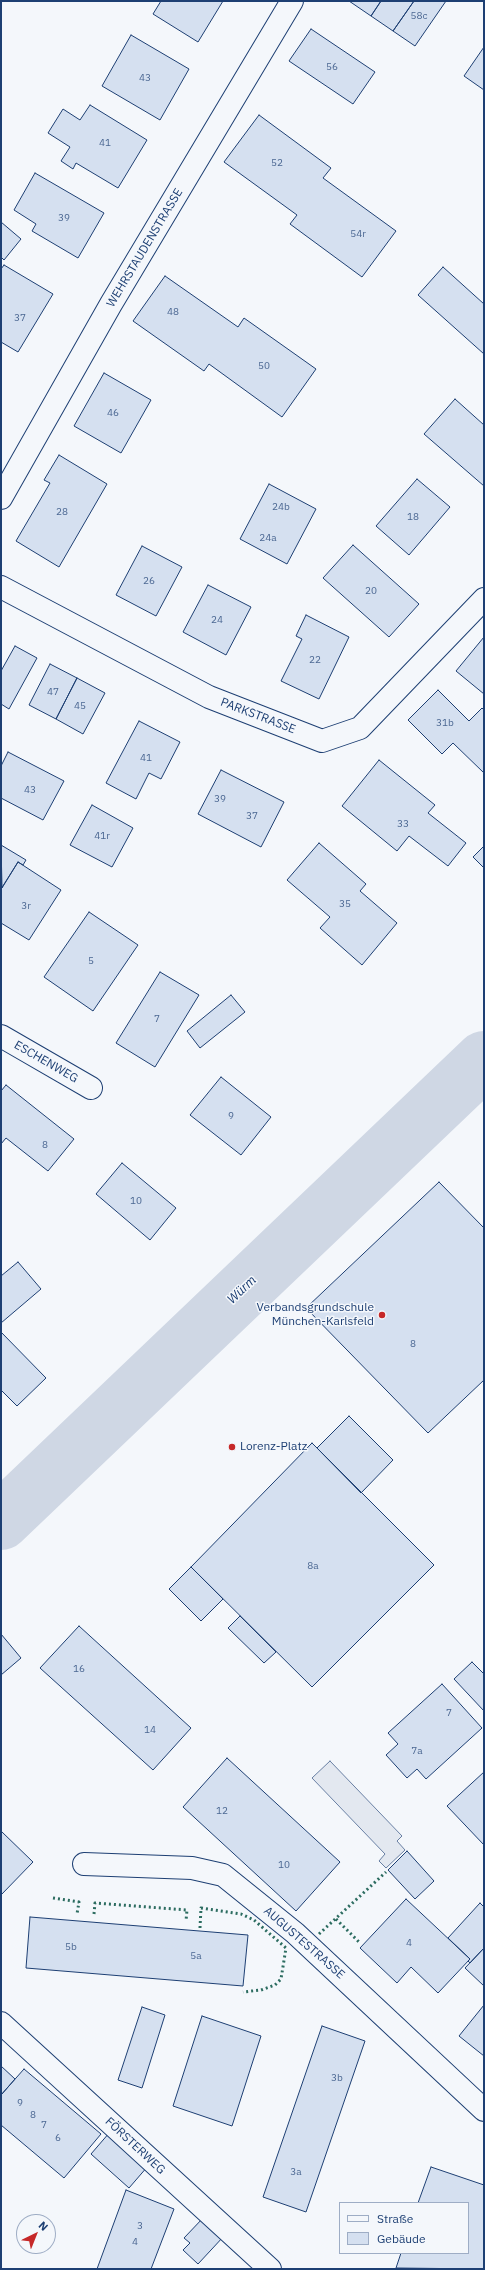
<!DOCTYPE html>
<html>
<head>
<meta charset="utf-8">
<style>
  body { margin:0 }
  #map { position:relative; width:485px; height:2270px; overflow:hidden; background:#f4f7fb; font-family:"IBM Plex Sans",sans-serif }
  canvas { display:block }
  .frame { position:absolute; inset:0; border:2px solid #1d3f73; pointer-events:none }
  .legend { position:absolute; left:339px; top:2202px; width:130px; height:52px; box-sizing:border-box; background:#f4f7fb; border:1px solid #9eadc5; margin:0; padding:5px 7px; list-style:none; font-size:12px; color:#1d3f73 }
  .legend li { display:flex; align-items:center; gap:8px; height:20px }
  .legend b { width:20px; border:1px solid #9eadc5 }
  .north { position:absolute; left:16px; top:2214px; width:40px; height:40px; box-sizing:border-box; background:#f4f7fb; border:1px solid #9eadc5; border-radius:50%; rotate:43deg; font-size:11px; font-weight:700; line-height:16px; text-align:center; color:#1d3f73 }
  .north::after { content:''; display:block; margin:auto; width:14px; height:18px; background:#c62828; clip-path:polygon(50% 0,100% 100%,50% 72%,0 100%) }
</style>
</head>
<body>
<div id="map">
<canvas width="485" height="2270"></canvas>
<div class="frame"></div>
<ul class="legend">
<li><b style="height:5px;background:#f4f7fb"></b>Straße</li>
<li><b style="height:11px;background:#d5e0f0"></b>Gebäude</li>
</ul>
<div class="north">N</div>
</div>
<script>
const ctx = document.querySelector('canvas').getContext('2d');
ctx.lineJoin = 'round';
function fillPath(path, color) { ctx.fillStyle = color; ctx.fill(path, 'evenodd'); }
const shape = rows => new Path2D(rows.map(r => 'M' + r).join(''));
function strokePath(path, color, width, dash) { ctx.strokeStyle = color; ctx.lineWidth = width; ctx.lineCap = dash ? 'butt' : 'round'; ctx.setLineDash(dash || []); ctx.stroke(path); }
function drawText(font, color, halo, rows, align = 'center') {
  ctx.font = font + ' "IBM Plex Sans",sans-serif'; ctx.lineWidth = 3; ctx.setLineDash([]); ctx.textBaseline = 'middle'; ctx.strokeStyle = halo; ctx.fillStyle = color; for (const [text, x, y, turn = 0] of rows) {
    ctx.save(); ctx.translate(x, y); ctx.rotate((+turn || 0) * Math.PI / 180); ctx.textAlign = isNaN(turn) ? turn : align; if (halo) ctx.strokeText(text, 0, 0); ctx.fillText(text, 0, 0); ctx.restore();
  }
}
const parking = shape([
  [330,1761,402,1836,397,1841,405,1850,386,1868,379,1861,385,1854,312,1778,330,1761]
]);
fillPath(parking, '#e3e8f0');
strokePath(parking, '#687fa3', 1);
strokePath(shape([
  [1,1521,484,1060]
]), '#cfd7e4', 58);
const building = shape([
  [161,1,223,1,198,42,153,14,161,1],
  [349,1,381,1,371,16,349,1],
  [381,1,414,1,393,31,371,16,381,1],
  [414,1,446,1,415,46,393,31,414,1],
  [311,29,375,72,353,104,289,61,311,29],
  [131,35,189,69,160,120,102,86,131,35],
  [484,47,484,90,464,76,484,47],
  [90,105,147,140,118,188,76,163,73,169,61,161,70,147,48,133,63,109,80,120,90,105],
  [259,115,331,168,323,178,396,231,362,277,290,224,297,215,224,162,259,115],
  [35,173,104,213,78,258,32,231,36,224,14,210,35,173],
  [1,222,21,239,4,260,1,257,1,222],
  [4,265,53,294,18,352,1,342,1,269,4,265],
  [443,267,484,304,484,354,418,295,443,267],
  [165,276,238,327,244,318,316,369,282,417,209,364,204,371,133,321,165,276],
  [104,373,151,400,121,453,74,426,104,373],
  [455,399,484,425,484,486,424,434,455,399],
  [59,455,107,484,59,567,16,541,50,483,44,480,59,455],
  [417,479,450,507,409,555,376,526,417,479],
  [269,484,316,509,287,564,240,539,269,484],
  [353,545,419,604,389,637,323,578,353,545],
  [142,546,182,567,156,616,116,595,142,546],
  [208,585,251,607,226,655,183,632,208,585],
  [306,615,349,637,319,699,281,681,302,639,296,636,306,615],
  [484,637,484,694,456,671,484,637],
  [15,646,37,658,9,709,1,704,1,671,15,646],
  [50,664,77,678,56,719,29,705,50,664],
  [77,678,105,693,83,734,56,719,77,678],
  [438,690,469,721,482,708,484,710,484,773,453,743,442,754,408,720,438,690],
  [139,721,180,742,161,779,149,773,136,799,106,783,139,721],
  [8,752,64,781,43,820,1,798,1,766,8,752],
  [379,760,435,805,428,813,466,843,448,866,409,836,397,851,342,806,379,760],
  [221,770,284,802,261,847,198,814,221,770],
  [92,805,133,828,112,867,70,845,92,805],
  [319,843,366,884,360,891,397,923,362,965,320,928,330,917,287,880,319,843],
  [1,845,26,860,23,865,18,862,2,888,1,845],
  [484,846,484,868,473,857,484,846],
  [18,862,61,890,29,940,1,923,1,889,18,862],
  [89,912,138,945,93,1011,44,977,89,912],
  [160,972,199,995,155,1067,116,1043,160,972],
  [231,995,245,1012,200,1048,187,1031,231,995],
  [221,1077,271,1117,241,1155,190,1115,221,1077],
  [6,1085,74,1139,48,1171,6,1138,1,1144,1,1091,6,1085],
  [122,1163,176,1208,150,1240,96,1194,122,1163],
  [439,1182,484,1228,484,1380,428,1433,306,1308,439,1182],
  [18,1262,41,1289,1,1323,1,1276,18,1262],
  [1,1332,46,1378,17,1406,1,1390,1,1332],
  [349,1416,393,1460,361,1493,317,1448,349,1416],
  [312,1443,434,1565,312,1687,191,1567,312,1443],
  [191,1567,223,1599,201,1621,169,1589,191,1567],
  [240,1616,276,1652,264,1663,228,1628,240,1616],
  [79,1626,191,1728,153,1770,40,1668,79,1626],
  [1,1634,21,1658,1,1675,1,1634],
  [472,1662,484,1674,484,1711,454,1679,472,1662],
  [442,1684,482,1728,426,1779,417,1769,407,1778,386,1755,398,1744,388,1733,442,1684],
  [227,1758,340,1862,296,1911,183,1807,227,1758],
  [484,1772,484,1845,447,1806,484,1772],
  [1,1831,33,1862,1,1895,1,1831],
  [407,1851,434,1881,415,1899,388,1870,407,1851],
  [406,1899,470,1959,438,1993,411,1967,397,1983,360,1948,406,1899],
  [480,1903,484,1907,484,1948,470,1963,468,1961,470,1959,448,1938,480,1903],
  [30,1917,248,1935,243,1986,26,1968,30,1917],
  [484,1948,484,1986,465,1968,484,1948],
  [484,2005,484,2056,459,2036,484,2005],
  [142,2007,165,2015,142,2088,118,2080,142,2007],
  [202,2016,261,2036,232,2126,173,2106,202,2016],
  [322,2026,365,2041,306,2212,263,2197,322,2026],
  [1,2066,15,2079,1,2095,1,2066],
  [24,2069,101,2134,64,2178,1,2125,1,2095,24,2069],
  [110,2132,148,2166,129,2188,91,2154,110,2132],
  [431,2167,484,2185,484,2269,396,2268,401,2253,468,2253,468,2203,418,2203,431,2167],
  [126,2190,174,2209,151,2269,97,2269,126,2190],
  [204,2217,224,2236,198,2264,183,2250,190,2243,184,2238,204,2217]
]);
fillPath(building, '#d5e0f0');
strokePath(building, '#1d3f73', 1);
const street = shape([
  [1,498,111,304,292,1],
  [1,587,209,697,322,741,360,728,484,599],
  [1,1036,91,1088],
  [84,1864,192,1868,223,1875,295,1933,484,2110],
  [1,2023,270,2269]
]);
strokePath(street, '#1d3f73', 24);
strokePath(street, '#f4f7fb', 22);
strokePath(shape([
  [53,1898,79,1902,77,1914],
  [94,1914,95,1903,187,1910,186,1921],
  [336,1919,359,1942],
  [200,1928,201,1908,241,1914,254,1920,286,1948,281,1979,275,1985,261,1990,243,1992],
  [319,1934,386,1872]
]), '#2c6c60', 3, [2, 3]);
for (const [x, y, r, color] of [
  [382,1315,4,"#c62828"],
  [232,1447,4,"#c62828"]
]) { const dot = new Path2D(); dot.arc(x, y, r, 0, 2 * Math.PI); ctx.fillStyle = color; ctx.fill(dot); strokePath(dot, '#f4f7fb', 1.5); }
drawText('10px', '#4b6792', null, [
  ["58c",419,16],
  ["56",332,67],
  ["43",145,78],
  ["41",105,143],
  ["52",277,163],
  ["39",64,218],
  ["54r",358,234],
  ["48",173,312],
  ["37",20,318],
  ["50",264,366],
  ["46",113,413],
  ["24b",281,507],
  ["28",62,512],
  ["18",413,517],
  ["24a",268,538],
  ["26",149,581],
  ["20",371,591],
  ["24",217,620],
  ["22",315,660],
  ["47",53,692],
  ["45",80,706],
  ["31b",445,723],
  ["41",146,758],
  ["43",30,790],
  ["39",220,799],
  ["37",252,816],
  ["33",403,824],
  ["41r",102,836],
  ["35",345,904],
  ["3r",26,906],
  ["5",91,961],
  ["7",157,1019],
  ["9",231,1116],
  ["8",45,1145],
  ["10",136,1201],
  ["8",413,1344],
  ["8a",313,1566],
  ["16",79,1669],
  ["7",449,1713],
  ["14",150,1730],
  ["7a",417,1751],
  ["12",222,1811],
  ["10",284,1865],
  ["4",409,1943],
  ["5b",71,1947],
  ["5a",196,1956],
  ["3b",337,2078],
  ["9",20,2103],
  ["8",33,2115],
  ["7",44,2125],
  ["6",58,2138],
  ["3a",296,2172],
  ["3",140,2226],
  ["4",135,2242]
]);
drawText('12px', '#1d3f73', '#f4f7fb', [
  ["WEHRSTAUDENSTRASSE",145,248,-59],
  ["PARKSTRASSE",258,716,21],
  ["ESCHENWEG",46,1062,30],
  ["AUGUSTESTRASSE",304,1943,41],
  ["FÖRSTERWEG",135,2146,43]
]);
drawText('12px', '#1d3f73', '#f4f7fb', [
  ["Verbandsgrundschule",374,1308],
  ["München-Karlsfeld",374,1322],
  ["Lorenz-Platz",240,1447,"left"]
], 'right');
drawText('italic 13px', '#1d3f73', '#f4f7fb', [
  ["Würm",242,1290,-44]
]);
</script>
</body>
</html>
